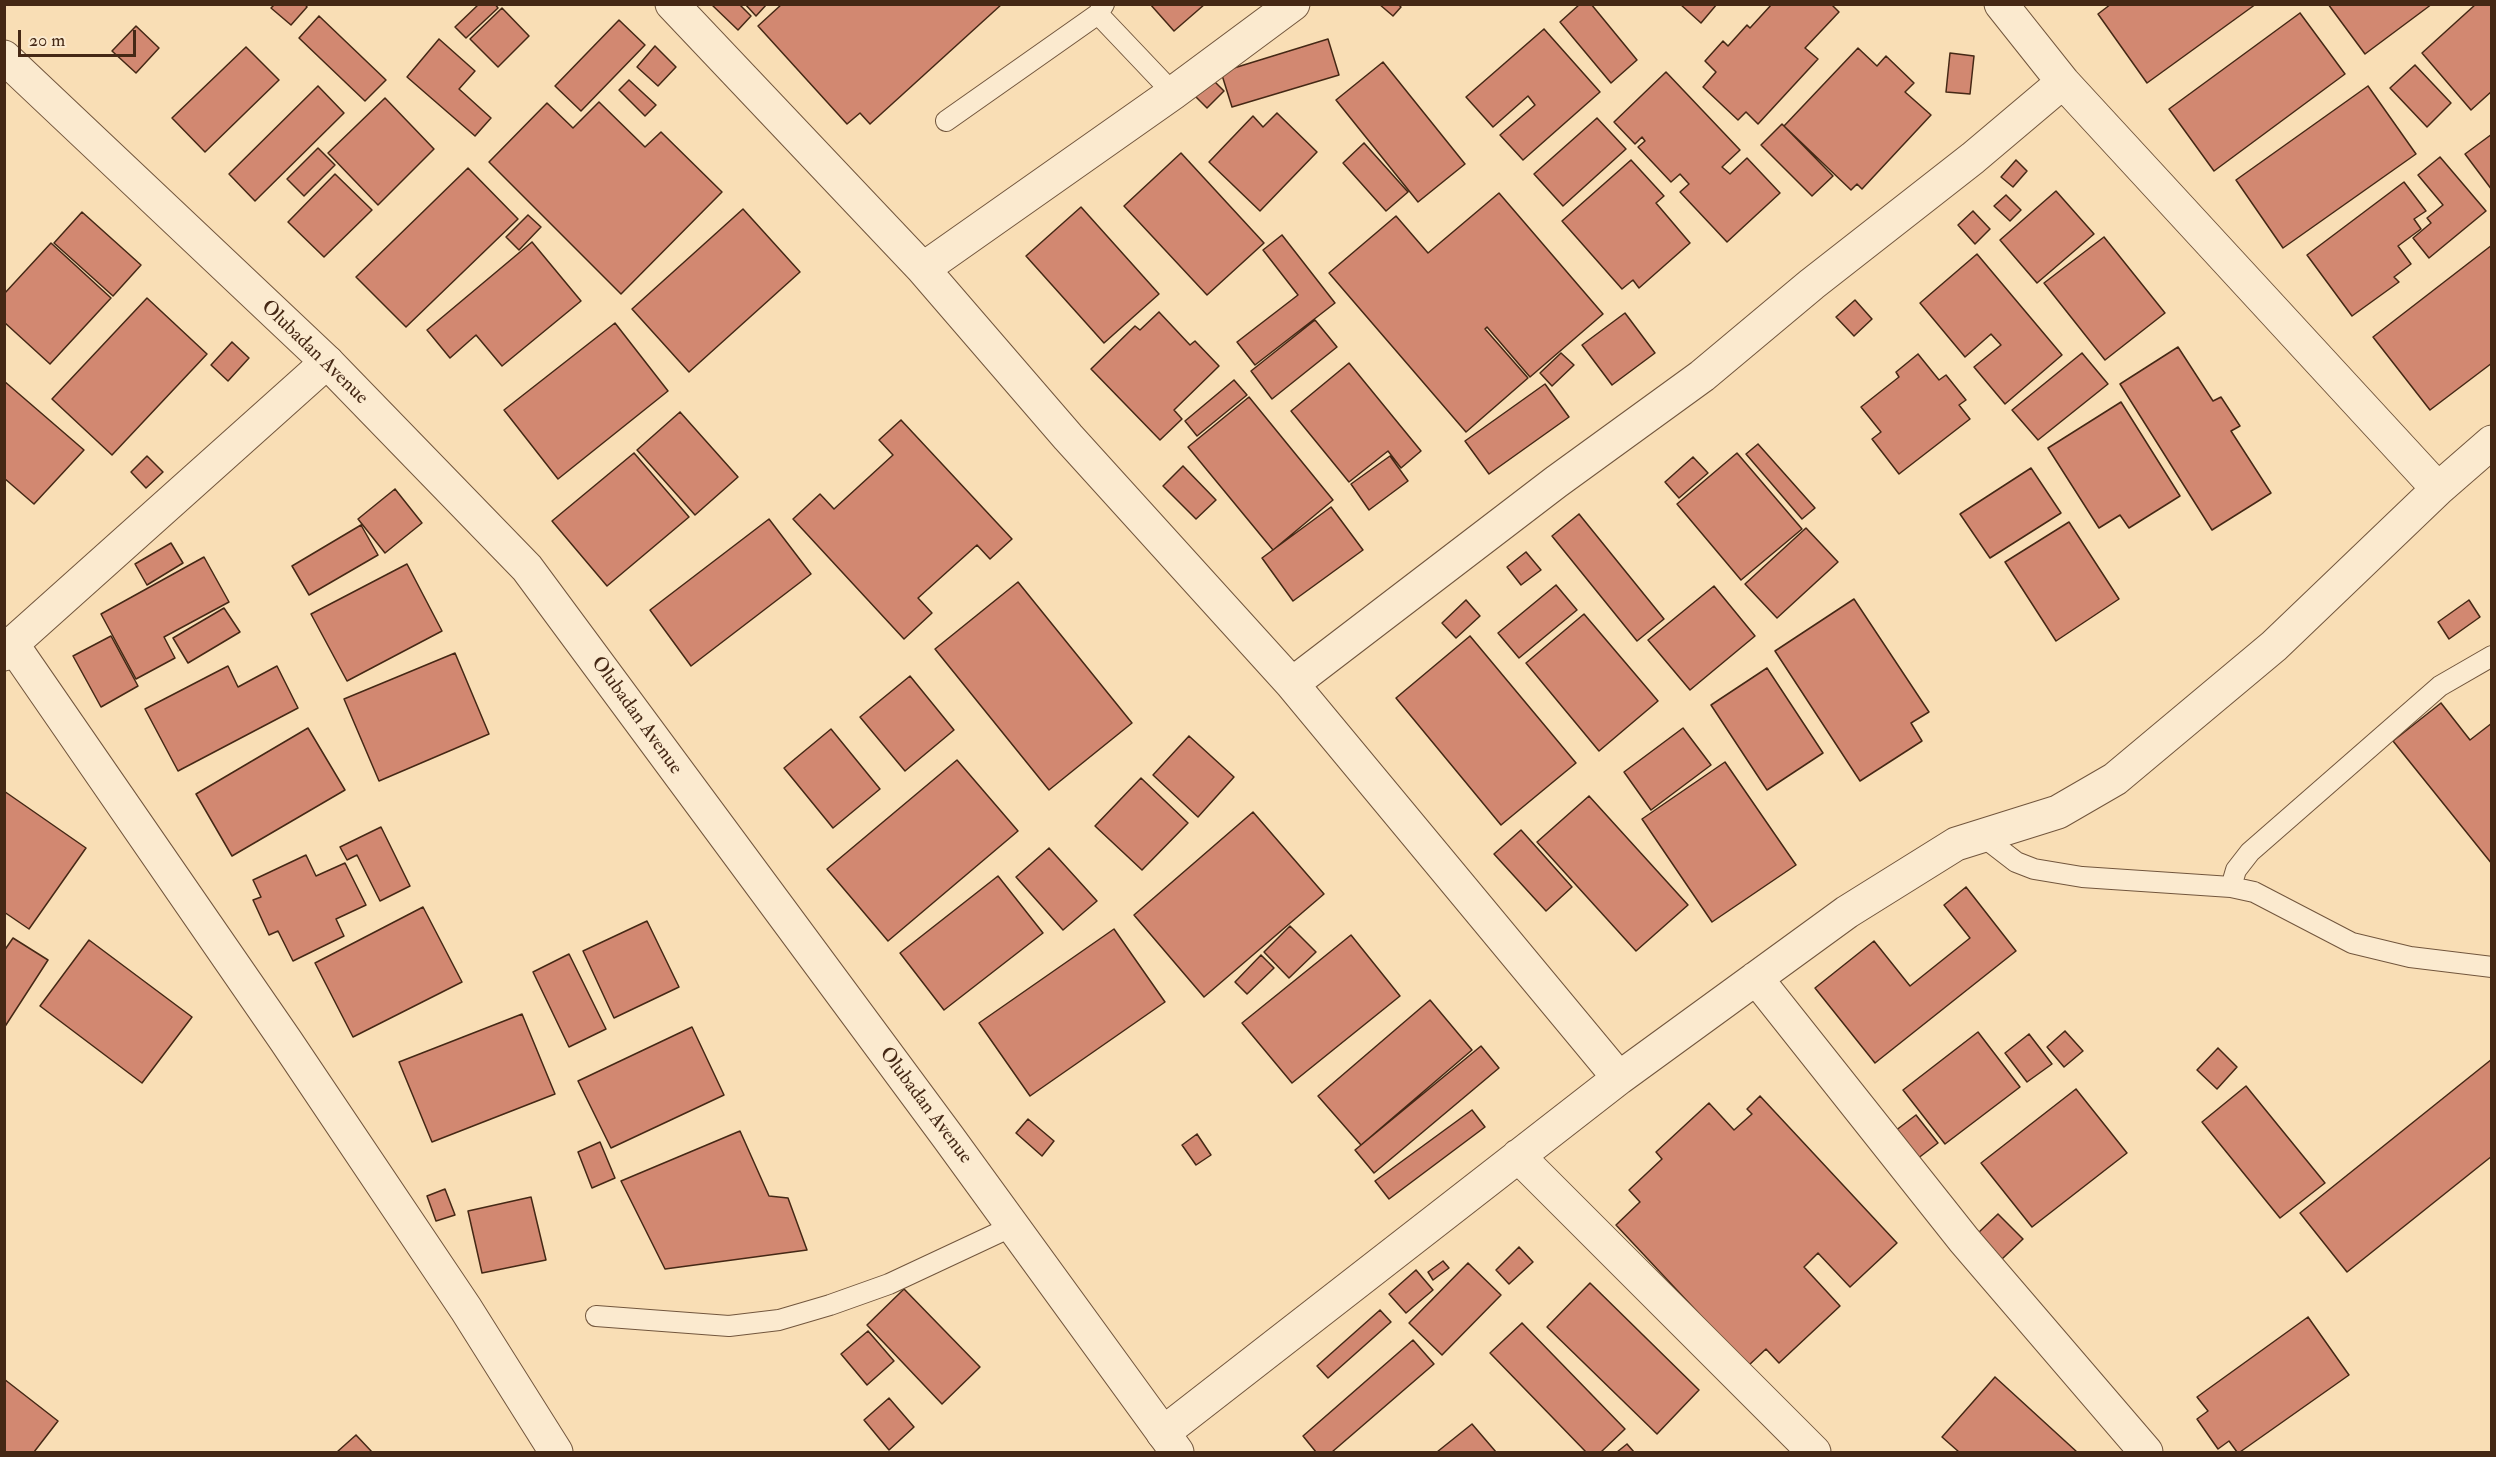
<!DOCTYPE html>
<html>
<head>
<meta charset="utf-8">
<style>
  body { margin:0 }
  #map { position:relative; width:2496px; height:1457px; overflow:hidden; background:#f9deb5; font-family:"IM FELL Double Pica",serif }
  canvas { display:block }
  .frame { position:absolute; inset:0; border:6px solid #452815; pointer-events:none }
  .scale { position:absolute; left:18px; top:30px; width:118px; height:27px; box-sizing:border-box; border:3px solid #452815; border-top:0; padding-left:8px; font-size:18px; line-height:21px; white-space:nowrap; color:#452815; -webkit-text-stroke:4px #fbeacf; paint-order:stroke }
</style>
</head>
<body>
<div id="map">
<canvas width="2496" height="1457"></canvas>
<div class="frame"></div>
<div class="scale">20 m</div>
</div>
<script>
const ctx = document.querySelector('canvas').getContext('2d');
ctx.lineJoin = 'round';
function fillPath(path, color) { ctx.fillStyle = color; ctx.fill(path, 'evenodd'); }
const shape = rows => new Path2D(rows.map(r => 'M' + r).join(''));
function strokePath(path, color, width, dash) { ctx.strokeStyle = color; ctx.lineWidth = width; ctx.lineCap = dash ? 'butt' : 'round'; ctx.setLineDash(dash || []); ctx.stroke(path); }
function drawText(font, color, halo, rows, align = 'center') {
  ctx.font = font + ' "IM FELL Double Pica",serif'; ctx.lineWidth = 4.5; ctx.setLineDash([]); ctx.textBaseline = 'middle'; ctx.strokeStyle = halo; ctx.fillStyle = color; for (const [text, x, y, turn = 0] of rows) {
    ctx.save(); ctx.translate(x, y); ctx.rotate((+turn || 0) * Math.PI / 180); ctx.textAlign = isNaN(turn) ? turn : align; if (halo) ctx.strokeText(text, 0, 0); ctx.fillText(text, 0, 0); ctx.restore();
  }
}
const building = shape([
  [275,4,305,4,307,7,291,25,271,8,275,4],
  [479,4,495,4,498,8,466,38,455,27,479,4],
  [711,4,739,4,751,16,738,30,711,4],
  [745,4,767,4,756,16,745,4],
  [782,4,1002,4,870,124,860,113,847,124,758,26,782,4],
  [1150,4,1205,4,1174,31,1150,4],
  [1379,4,1398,4,1401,7,1393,16,1379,4],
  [1580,4,1591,4,1637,60,1611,83,1560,22,1580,4],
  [1680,4,1717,4,1701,23,1680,4],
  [1772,4,1831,4,1839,12,1805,48,1818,59,1758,124,1746,112,1738,120,1703,87,1716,72,1705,61,1723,41,1728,46,1747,25,1750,28,1772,4],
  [2111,4,2256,4,2147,83,2098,14,2111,4],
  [2328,4,2432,4,2365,54,2328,4],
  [2476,4,2492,4,2492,91,2471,110,2422,53,2476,4],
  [502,8,529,36,498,67,470,39,502,8],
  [2300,13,2345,74,2214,171,2169,109,2300,13],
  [319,16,386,80,365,101,299,38,319,16],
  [619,20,645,45,581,111,555,86,619,20],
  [136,26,159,48,136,73,112,51,136,26],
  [1544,29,1600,92,1523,160,1500,135,1535,105,1528,96,1493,127,1466,97,1544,29],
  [439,39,475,71,459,89,491,118,475,136,407,77,439,39],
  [1328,39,1339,75,1232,107,1221,72,1328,39],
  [655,46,676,67,658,86,637,67,655,46],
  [246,47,279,80,205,152,172,118,246,47],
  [1858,48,1877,66,1886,56,1914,83,1905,92,1931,115,1862,189,1857,184,1851,190,1784,126,1858,48],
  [1950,53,1974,56,1970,94,1946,92,1950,53],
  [1383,62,1465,164,1418,202,1336,100,1383,62],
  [2415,65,2451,103,2427,127,2390,88,2415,65],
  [1666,72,1740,150,1722,167,1730,174,1747,158,1780,193,1727,242,1680,192,1689,184,1680,174,1671,182,1638,147,1645,141,1642,137,1635,144,1614,122,1666,72],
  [1208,75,1224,91,1207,108,1191,92,1208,75],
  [629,80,656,105,645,116,619,90,629,80],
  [318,86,344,113,255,201,229,174,318,86],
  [2368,86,2416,154,2283,248,2236,180,2368,86],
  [385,98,434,149,378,205,328,153,385,98],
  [599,102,645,147,661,132,722,192,621,294,489,162,547,103,573,128,599,102],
  [1277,113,1317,152,1260,211,1209,162,1253,116,1263,127,1277,113],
  [1597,118,1626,149,1563,206,1534,174,1597,118],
  [1782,124,1833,176,1812,196,1761,145,1782,124],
  [2492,134,2492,190,2465,154,2492,134],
  [1364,143,1408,192,1386,211,1343,163,1364,143],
  [318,148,335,165,304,196,287,179,318,148],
  [1181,153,1264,243,1207,295,1124,206,1181,153],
  [2440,157,2486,211,2429,258,2413,238,2431,223,2427,218,2443,205,2418,175,2440,157],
  [1631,160,1664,196,1656,203,1690,243,1639,288,1633,280,1622,289,1562,221,1631,160],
  [2016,160,2027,171,2013,187,2001,177,2016,160],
  [468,168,518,219,406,327,356,277,468,168],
  [335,174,372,210,324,257,288,222,335,174],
  [2404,182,2426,211,2414,219,2421,229,2398,246,2411,264,2394,277,2399,282,2352,316,2307,255,2404,182],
  [2056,191,2094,234,2037,283,2000,240,2056,191],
  [1499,193,1603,314,1530,377,1487,327,1485,329,1528,378,1466,432,1329,273,1396,216,1428,253,1499,193],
  [2006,195,2021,210,2010,221,1994,206,2006,195],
  [1081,207,1159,294,1104,343,1026,256,1081,207],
  [743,209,800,272,689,372,632,309,743,209],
  [1973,211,1990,229,1975,244,1958,225,1973,211],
  [82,212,141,265,113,296,54,243,82,212],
  [528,215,541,227,519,250,506,237,528,215],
  [1282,235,1335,303,1255,365,1237,342,1298,295,1263,250,1282,235],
  [2104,237,2165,313,2105,360,2044,283,2104,237],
  [532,242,581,301,502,366,476,335,450,358,427,330,532,242],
  [51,243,111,298,50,364,4,322,4,294,51,243],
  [2492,245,2492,363,2430,410,2373,337,2492,245],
  [1977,254,2062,355,2005,404,1974,367,2001,345,1991,334,1965,357,1920,303,1977,254],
  [147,298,207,354,112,455,52,399,147,298],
  [1855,300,1872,319,1854,336,1836,317,1855,300],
  [1159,312,1190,345,1195,341,1219,366,1174,410,1182,419,1160,440,1091,369,1135,326,1140,330,1159,312],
  [1625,313,1655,353,1612,385,1582,345,1625,313],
  [1315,320,1337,347,1272,399,1251,371,1315,320],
  [615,323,668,391,558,479,504,410,615,323],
  [232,342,249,358,228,381,211,365,232,342],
  [2178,347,2213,401,2221,397,2240,426,2231,431,2271,493,2212,530,2120,384,2178,347],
  [1561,353,1574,365,1552,386,1540,373,1561,353],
  [2082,353,2108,384,2038,440,2012,410,2082,353],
  [1918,354,1939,380,1946,375,1966,400,1959,405,1970,419,1899,474,1872,439,1881,432,1861,407,1899,377,1896,372,1918,354],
  [1349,363,1421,451,1401,468,1388,451,1349,482,1291,411,1349,363],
  [1234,380,1247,395,1197,436,1185,421,1234,380],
  [4,381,84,450,34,504,4,478,4,381],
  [1545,384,1569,417,1489,474,1465,441,1545,384],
  [1249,397,1333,500,1273,550,1188,447,1249,397],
  [2121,402,2180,496,2129,528,2120,515,2099,528,2048,448,2121,402],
  [680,412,738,477,695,515,637,450,680,412],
  [901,420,1012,539,990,559,977,545,918,598,932,613,904,639,793,519,820,494,834,509,893,455,879,440,901,420],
  [1758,444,1815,508,1802,519,1746,454,1758,444],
  [634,453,689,517,607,586,552,521,634,453],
  [1737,453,1802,529,1741,580,1677,504,1737,453],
  [147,456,163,472,146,488,131,472,147,456],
  [1390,456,1408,481,1369,510,1351,484,1390,456],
  [1693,457,1708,473,1679,498,1665,482,1693,457],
  [1183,466,1216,500,1196,519,1163,486,1183,466],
  [2031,468,2061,513,1990,558,1960,514,2031,468],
  [395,489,422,523,385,553,358,519,395,489],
  [1331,507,1363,550,1293,601,1262,558,1331,507],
  [1579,514,1664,619,1637,641,1552,536,1579,514],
  [769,519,811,574,691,666,650,610,769,519],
  [2069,522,2119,599,2056,641,2005,562,2069,522],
  [361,525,378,555,309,595,292,566,361,525],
  [1806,528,1838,562,1777,618,1745,584,1806,528],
  [171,543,183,563,147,585,135,564,171,543],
  [1526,552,1541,570,1521,585,1507,567,1526,552],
  [204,557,229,602,164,637,175,658,136,679,101,614,204,557],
  [407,564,442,631,347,681,311,614,407,564],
  [1018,582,1132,723,1049,790,935,649,1018,582],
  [1556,585,1577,610,1519,658,1498,633,1556,585],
  [1714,586,1755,636,1690,690,1648,640,1714,586],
  [1854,599,1929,712,1911,723,1922,741,1860,781,1775,651,1854,599],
  [1466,600,1480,616,1456,638,1442,623,1466,600],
  [2469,600,2480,617,2449,639,2438,622,2469,600],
  [224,608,240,632,188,663,173,638,224,608],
  [1584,614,1658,701,1599,751,1526,663,1584,614],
  [111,636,138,686,101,707,73,656,111,636],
  [1470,636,1576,763,1501,825,1396,698,1470,636],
  [455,653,489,734,379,781,344,699,455,653],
  [228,666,238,687,277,666,298,708,178,771,145,709,228,666],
  [1767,668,1823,753,1767,790,1711,705,1767,668],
  [910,676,954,730,905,771,860,717,910,676],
  [2441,703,2470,740,2492,723,2492,864,2393,741,2441,703],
  [308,728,345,790,232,856,196,794,308,728],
  [1683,728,1711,765,1651,810,1624,772,1683,728],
  [831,729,880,789,833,828,784,768,831,729],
  [1189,736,1234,777,1198,817,1153,775,1189,736],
  [957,760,1018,831,888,941,827,869,957,760],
  [1725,762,1796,865,1712,922,1642,819,1725,762],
  [1141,778,1188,823,1142,870,1095,826,1141,778],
  [4,791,86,848,29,929,4,912,4,791],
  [1589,796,1688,905,1636,951,1537,842,1589,796],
  [1253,812,1324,894,1204,997,1134,915,1253,812],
  [381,827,410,886,380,901,357,855,347,860,340,847,381,827],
  [1521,830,1572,887,1546,911,1494,854,1521,830],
  [1049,848,1097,901,1063,930,1016,877,1049,848],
  [306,855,316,876,345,863,366,905,336,919,344,936,293,961,278,931,269,935,253,900,261,897,253,880,306,855],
  [998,876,1043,933,944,1010,900,953,998,876],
  [1966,887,2016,951,1875,1063,1815,988,1874,941,1910,986,1970,938,1944,905,1966,887],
  [423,907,462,982,353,1037,315,963,423,907],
  [647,921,679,987,614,1018,583,951,647,921],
  [1290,926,1316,952,1289,978,1264,952,1290,926],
  [1114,929,1165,1002,1030,1096,979,1023,1114,929],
  [1351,935,1400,996,1292,1083,1242,1023,1351,935],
  [13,938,48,960,4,1028,4,951,13,938],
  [89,940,192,1017,142,1083,40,1006,89,940],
  [569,954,606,1029,569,1047,533,972,569,954],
  [1261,955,1274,968,1247,994,1235,982,1261,955],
  [1430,1000,1472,1050,1361,1145,1318,1096,1430,1000],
  [522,1014,555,1094,432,1142,399,1062,522,1014],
  [692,1027,724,1095,611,1148,578,1081,692,1027],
  [2065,1031,2083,1051,2064,1067,2047,1047,2065,1031],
  [1978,1032,2020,1087,1945,1144,1903,1090,1978,1032],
  [2029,1034,2052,1064,2027,1082,2005,1053,2029,1034],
  [1481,1046,1499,1068,1374,1173,1355,1150,1481,1046],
  [2218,1048,2237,1067,2217,1089,2197,1070,2218,1048],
  [2492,1059,2492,1156,2347,1272,2300,1213,2492,1059],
  [2246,1086,2325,1183,2280,1218,2202,1122,2246,1086],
  [2076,1089,2127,1153,2032,1227,1981,1163,2076,1089],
  [1760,1096,1897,1243,1850,1287,1818,1253,1804,1267,1840,1306,1779,1363,1766,1349,1748,1366,1616,1225,1640,1202,1629,1190,1662,1159,1656,1152,1709,1103,1734,1130,1752,1114,1747,1109,1760,1096],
  [1472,1110,1485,1127,1389,1199,1375,1181,1472,1110],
  [1916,1115,1938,1143,1917,1159,1895,1131,1916,1115],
  [1028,1119,1054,1141,1042,1156,1016,1133,1028,1119],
  [740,1131,769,1196,788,1198,807,1250,665,1269,621,1181,740,1131],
  [1197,1134,1211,1155,1196,1165,1182,1145,1197,1134],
  [600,1142,615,1178,592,1188,578,1152,600,1142],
  [445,1189,455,1215,436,1221,427,1196,445,1189],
  [531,1197,546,1260,482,1273,468,1211,531,1197],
  [1998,1214,2023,1239,2002,1259,1977,1234,1998,1214],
  [1519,1247,1533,1262,1509,1284,1496,1270,1519,1247],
  [1443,1261,1449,1268,1433,1280,1428,1272,1443,1261],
  [1468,1263,1501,1295,1442,1355,1409,1323,1468,1263],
  [1416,1270,1433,1290,1406,1313,1389,1294,1416,1270],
  [1590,1283,1699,1390,1657,1434,1547,1327,1590,1283],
  [904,1289,980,1367,942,1404,867,1325,904,1289],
  [1380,1310,1391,1322,1328,1378,1317,1366,1380,1310],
  [2308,1317,2349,1375,2240,1452,2237,1452,2229,1441,2218,1449,2197,1419,2208,1411,2197,1397,2308,1317],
  [1522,1323,1625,1429,1601,1452,1586,1452,1490,1353,1522,1323],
  [868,1331,894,1361,867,1385,841,1354,868,1331],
  [1413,1340,1434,1364,1332,1452,1316,1452,1303,1436,1413,1340],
  [1995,1377,2077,1452,1959,1452,1942,1437,1995,1377],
  [4,1379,58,1421,34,1452,4,1452,4,1379],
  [889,1398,914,1427,889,1450,864,1420,889,1398],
  [1472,1424,1496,1452,1437,1452,1472,1424],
  [356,1435,372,1452,337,1452,356,1435],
  [1627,1444,1634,1452,1617,1452,1627,1444]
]);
fillPath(building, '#d28871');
strokePath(building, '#452815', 1.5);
const service = shape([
  [1098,14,1173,93],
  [946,121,1098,14,1104,4],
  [1981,835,2016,862,2034,869,2082,877,2231,887,2254,892,2352,943,2410,957,2492,967],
  [2231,887,2236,870,2250,852,2440,686,2492,656],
  [596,1316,729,1326,779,1320,830,1305,889,1284,1013,1226]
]);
const minor = shape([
  [672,4,923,269,1068,437,1292,684,1619,1078],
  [2001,4,2063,82,2438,489],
  [923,269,1173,93,1293,4],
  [12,644,286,1041,466,1309,556,1452],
  [4,654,12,644,327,362],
  [1292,684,1556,482,1702,376,1812,284,1973,158,2063,82],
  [1756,978,1964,1240,2146,1452],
  [1518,1156,1814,1452],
  [1163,1433,1619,1078,1847,912,1956,844,2058,812,2115,779,2274,646,2438,489,2492,442]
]);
const tertiary = shape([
  [4,57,327,362,527,568,948,1137,1177,1452]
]);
strokePath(service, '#72563d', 22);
strokePath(minor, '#72563d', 35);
strokePath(tertiary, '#72563d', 35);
strokePath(service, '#fbeacf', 20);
strokePath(minor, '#fbeacf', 33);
strokePath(tertiary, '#fbeacf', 33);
drawText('20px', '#452815', '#fbeacf', [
  ["Olubadan Avenue",314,353,44],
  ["Olubadan Avenue",636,716,54],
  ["Olubadan Avenue",925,1106,53]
]);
</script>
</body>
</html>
